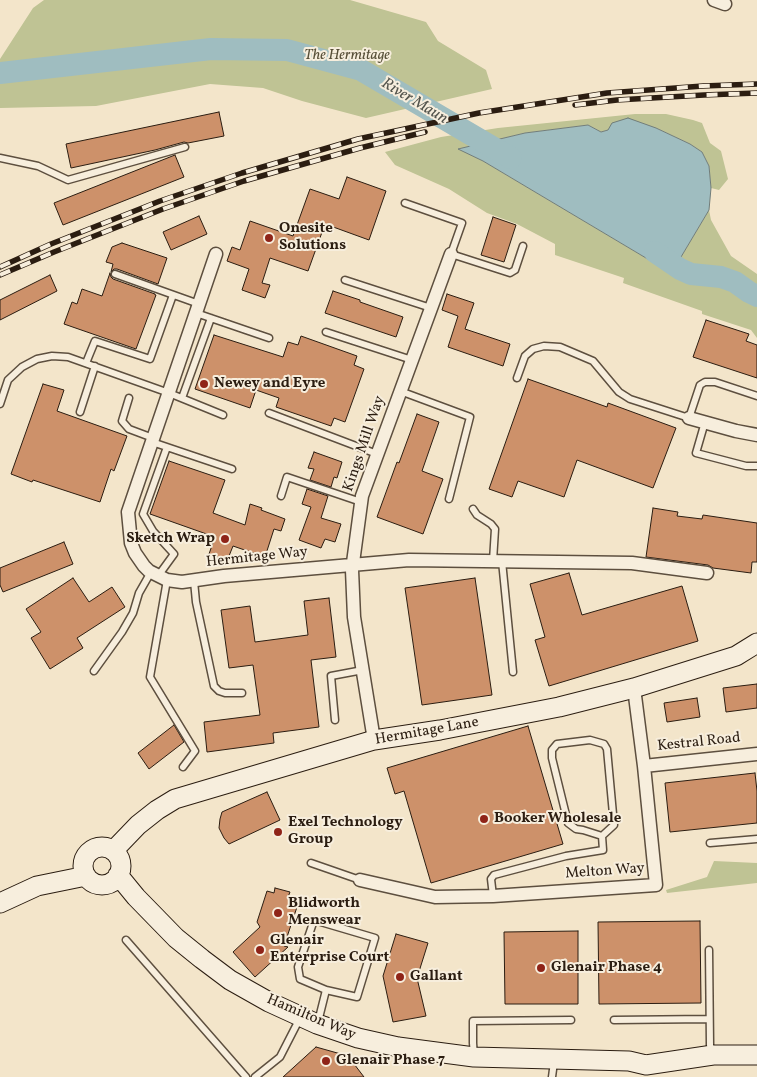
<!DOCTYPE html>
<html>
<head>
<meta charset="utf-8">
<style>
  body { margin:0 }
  canvas { display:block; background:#f3e5ca }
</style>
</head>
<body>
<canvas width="757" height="1077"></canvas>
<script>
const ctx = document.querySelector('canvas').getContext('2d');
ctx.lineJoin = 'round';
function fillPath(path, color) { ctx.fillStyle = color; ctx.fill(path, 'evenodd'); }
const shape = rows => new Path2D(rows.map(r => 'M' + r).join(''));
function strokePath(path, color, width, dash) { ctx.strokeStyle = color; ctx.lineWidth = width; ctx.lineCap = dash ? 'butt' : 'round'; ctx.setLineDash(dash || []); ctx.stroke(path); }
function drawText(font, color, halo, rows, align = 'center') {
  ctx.font = font + ' Vollkorn,serif'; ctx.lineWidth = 4; ctx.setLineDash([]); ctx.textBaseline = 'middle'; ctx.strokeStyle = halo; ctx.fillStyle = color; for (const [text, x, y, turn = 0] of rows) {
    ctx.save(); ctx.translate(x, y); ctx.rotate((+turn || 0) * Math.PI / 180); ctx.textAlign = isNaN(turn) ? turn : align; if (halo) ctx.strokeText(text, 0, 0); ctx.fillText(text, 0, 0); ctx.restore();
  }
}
fillPath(shape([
  [44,0,350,0,426,22,438,41,486,70,492,89,366,118,302,101,263,88,210,84,96,106,0,108,0,59,33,8],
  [635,114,666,114,693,120,702,123,710,143,721,151,728,179,719,190,711,188,709,166,702,152,690,144,656,128,608,130,601,132,588,125,525,133,459,149,483,161,651,261,680,269,681,257,709,210,711,220,731,256,757,274,757,338,751,330,702,314,702,311,623,283,624,278,555,255,555,244,517,224,487,213,449,189,395,165,385,152,441,137,498,128],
  [714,861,757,863,757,883,667,893,666,890,707,877]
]), '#bfc394');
const water = shape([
  [628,118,656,128,690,144,702,152,709,166,711,188,709,210,681,257,680,269,651,261,483,161,458,149,525,133,588,125,601,132,608,130,612,123,628,118]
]);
fillPath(water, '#9fbdc0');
strokePath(water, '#717d7a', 1);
strokePath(shape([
  [0,73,211,49,287,50,361,70,511,158],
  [655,252,680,269,691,274,721,277,735,282,749,292,757,296]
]), '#9fbdc0', 22);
const building = shape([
  [219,112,224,136,188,143,184,142,155,150,71,168,66,144,219,112],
  [175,155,184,177,63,225,54,203,175,155],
  [347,177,386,191,369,240,325,224,308,271,270,258,262,283,270,285,265,298,242,290,249,269,227,261,232,247,240,250,250,221,293,236,310,189,339,199,347,177],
  [199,216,207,234,171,250,163,232,199,216],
  [493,217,516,225,504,262,481,255,493,217],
  [122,243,167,258,158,284,117,269,114,269,111,272,113,264,106,262,112,247,122,243],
  [110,273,111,277,113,279,155,294,155,295,156,295,136,349,64,324,72,302,77,304,82,289,102,296,110,273],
  [50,275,57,291,0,320,0,300,50,275],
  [333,291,360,300,360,302,403,317,396,337,325,313,333,291],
  [447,294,474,303,465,329,510,344,503,366,448,347,458,316,442,310,447,294],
  [706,320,749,334,746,341,757,345,757,378,693,357,706,320],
  [214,335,283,357,288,342,298,345,301,336,357,356,354,365,364,369,345,422,334,418,331,426,276,407,279,398,256,390,250,408,195,389,214,335],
  [528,379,607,407,608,403,676,428,653,488,577,460,564,497,518,481,512,497,489,489,528,379],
  [43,384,64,390,57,411,127,436,114,471,111,469,100,502,33,480,32,482,11,474,43,384],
  [417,414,439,422,422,471,443,479,423,534,377,517,397,462,399,463,417,414],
  [314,452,342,462,337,478,334,477,331,487,310,480,314,469,308,468,314,452],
  [169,461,225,480,213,513,245,525,250,504,262,508,261,510,285,519,281,531,274,529,265,557,233,546,227,561,209,554,215,537,150,514,169,461],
  [307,489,328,496,321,518,341,524,335,542,325,539,321,548,299,540,311,507,302,504,307,489],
  [653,508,678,512,677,516,702,519,703,515,757,523,757,562,752,562,751,573,713,568,708,565,646,557,653,508],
  [64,542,73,564,3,592,0,585,0,568,64,542],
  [569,573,582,615,682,586,698,641,549,686,535,640,545,637,530,584,569,573],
  [73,578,89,602,112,587,125,607,77,638,83,648,50,669,31,638,41,632,26,609,73,578],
  [475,578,492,695,422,705,405,588,475,578],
  [329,598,336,657,311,660,319,727,273,733,274,743,207,752,204,722,260,715,253,665,229,668,221,610,250,606,255,642,308,635,304,601,329,598],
  [757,684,757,708,726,712,723,688,757,684],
  [697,698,700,717,667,722,664,703,697,698],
  [174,725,184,742,149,769,138,753,174,725],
  [528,726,563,844,431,883,404,791,395,794,387,768,528,726],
  [755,773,757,791,757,823,670,832,665,783,755,773],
  [267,792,280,820,229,844,224,838,219,828,220,819,222,812,267,792],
  [275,888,290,892,288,897,299,901,284,946,288,947,255,977,233,952,260,927,257,922,267,891,274,893,275,888],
  [700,921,701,1003,599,1004,598,922,700,921],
  [578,931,578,1004,505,1004,504,932,578,931],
  [396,934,428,943,417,978,426,1016,393,1022,383,976,396,934],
  [316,1047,348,1056,364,1077,283,1077,316,1047]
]);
fillPath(building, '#cd916a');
strokePath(building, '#2b1d11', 1);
const lane = shape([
  [0,158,38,166,68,180,185,147],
  [405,203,462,223,451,254,510,273,515,270,523,246],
  [115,274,199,304],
  [345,280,431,308],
  [196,313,269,338],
  [326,332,412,360],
  [86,363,95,341,150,359,173,295],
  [517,378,525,356,533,349,544,346,560,347,593,361,619,392,630,399,689,418,700,385,705,382,715,382,757,396],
  [400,391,470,417,449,499],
  [129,398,122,421,129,429,153,438],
  [182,398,211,318],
  [0,404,8,380,22,367,37,359,52,356,68,357,169,393,223,415],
  [80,412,95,366],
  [269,413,377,454],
  [705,422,696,453,746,466,757,466],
  [152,442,232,469],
  [281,496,287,477,361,502],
  [473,509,477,515,491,524,495,529,493,561],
  [502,561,513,672],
  [158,576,174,554,153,531,143,514,167,447],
  [167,580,150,677,195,751,183,767],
  [194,581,196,602,214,686,219,691,225,693,242,693],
  [94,671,122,632,133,613,139,593,151,572],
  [335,720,331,676,363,670],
  [590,740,604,744,607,749,614,825,602,836,583,830,576,829,568,823,552,758,552,750,557,744,590,740],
  [710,843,757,839],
  [311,863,360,880],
  [493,896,491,879,494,875,566,856,603,850,602,836],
  [314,920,375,938,357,997,326,990,300,979,298,967,314,920],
  [126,940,246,1077],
  [709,950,710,1045,712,1053],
  [614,1020,709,1019],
  [318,1022,326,990],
  [474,1056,473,1043,473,1021,571,1020],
  [255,1077,280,1057,300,1018],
  [552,1077,554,1062]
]);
const street = shape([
  [714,0,725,4],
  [216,254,128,512,131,543,135,553,144,566,149,571,167,580,182,582,224,576,409,560,632,563,707,573],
  [689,418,736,431,757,435],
  [374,740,354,617,352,570,362,496,451,254],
  [644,766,757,754],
  [360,880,435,897,493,896,656,885,644,766,634,688]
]);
const secondary = shape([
  '83 866a19 19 0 1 1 38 0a19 19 0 1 1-38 0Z',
  [113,851,138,825,157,810,175,799,374,740,440,730,559,707,634,688,736,656,757,643],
  [118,875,136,897,176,938,202,959,230,980,269,1002,317,1024,358,1038,398,1047,474,1057,629,1061,646,1065,713,1055,757,1055],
  [0,903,37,886,86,876]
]);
strokePath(lane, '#5d4f3f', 9);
strokePath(street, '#5d4f3f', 15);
strokePath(secondary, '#2b1d11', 21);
strokePath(lane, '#f7eedd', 6);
strokePath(street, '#f7eedd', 12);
strokePath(secondary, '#f7eedd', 19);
const rail = shape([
  [575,105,617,100,704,95,757,93],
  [0,267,51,244,160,201,242,173,358,139,479,113,607,93,703,86,757,84],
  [0,275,54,252,163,209,244,181,360,148,425,132]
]);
strokePath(rail, '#2b1d11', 5.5);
strokePath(rail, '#f7eedd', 4, [11]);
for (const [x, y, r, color] of [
  [269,238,5,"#8f2418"],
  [204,384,5,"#8f2418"],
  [225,539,5,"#8f2418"],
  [484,819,5,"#8f2418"],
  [278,832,5,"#8f2418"],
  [278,913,5,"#8f2418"],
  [260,950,5,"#8f2418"],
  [541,968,5,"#8f2418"],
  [400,977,5,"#8f2418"],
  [326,1061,5,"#8f2418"]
]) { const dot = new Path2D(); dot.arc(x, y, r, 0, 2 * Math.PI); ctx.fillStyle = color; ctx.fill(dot); strokePath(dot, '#f7eedd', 2); }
drawText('italic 15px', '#574f38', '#f7eedd', [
  ["The Hermitage",347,56]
]);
drawText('bold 15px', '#2b1d11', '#f7eedd', [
  ["Onesite",279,229],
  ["Solutions",279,246],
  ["Newey and Eyre",214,384],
  ["Sketch Wrap",215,539,"right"],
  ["Booker Wholesale",494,819],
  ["Exel Technology",288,823],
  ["Group",288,840],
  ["Blidworth",288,904],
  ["Menswear",288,921],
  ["Glenair",270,941],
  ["Enterprise Court",270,958],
  ["Glenair Phase 4",551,968],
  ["Gallant",410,977],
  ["Glenair Phase 7",336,1061]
], 'left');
drawText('15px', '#2b1d11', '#f7eedd', [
  ["Kings Mill Way",365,444,-71],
  ["Hermitage Way",257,558,-6],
  ["Hermitage Lane",427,732,-10],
  ["Kestral Road",699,743,-6],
  ["Melton Way",605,872,-4],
  ["Hamilton Way",311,1018,23]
]);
drawText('italic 16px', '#54554e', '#f7eedd', [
  ["River Maun",414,102,31]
]);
</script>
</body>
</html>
